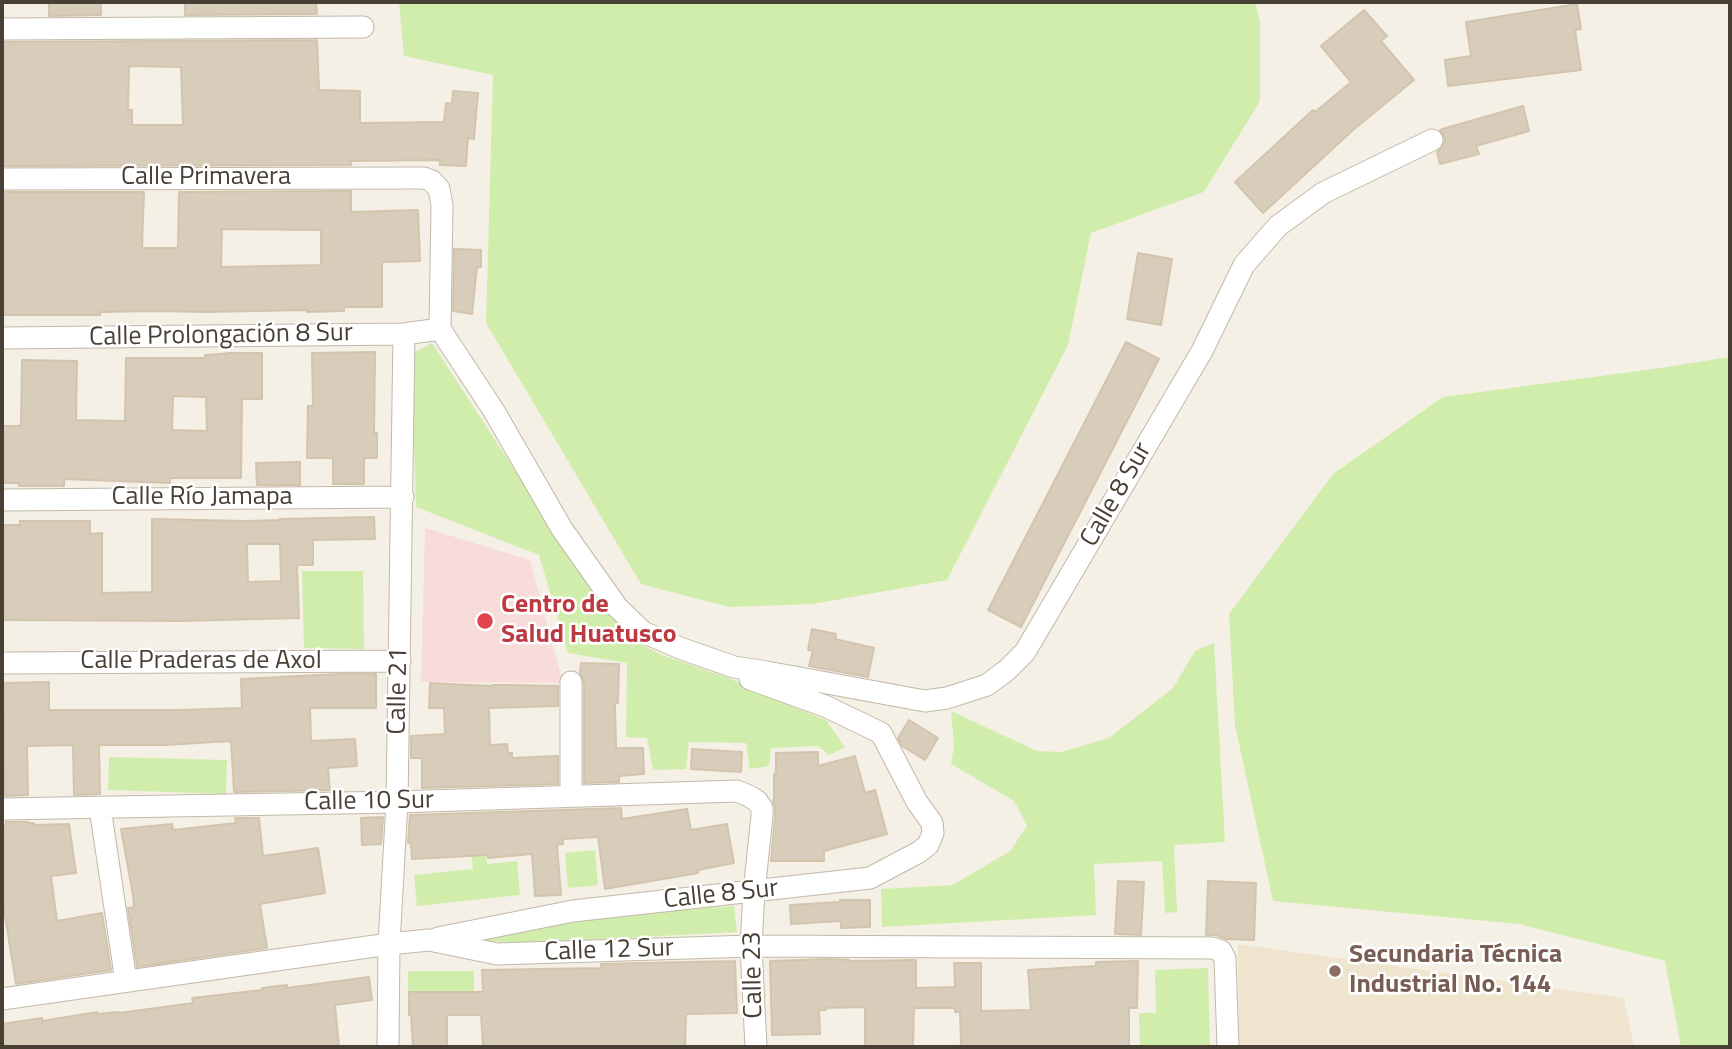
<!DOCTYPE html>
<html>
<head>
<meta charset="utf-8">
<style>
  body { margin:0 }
  #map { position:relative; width:1732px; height:1049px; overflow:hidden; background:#f5f0e6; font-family:"Titillium Web",sans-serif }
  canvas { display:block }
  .frame { position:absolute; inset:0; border:4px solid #494035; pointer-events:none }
</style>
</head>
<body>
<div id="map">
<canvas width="1732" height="1049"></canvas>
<div class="frame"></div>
</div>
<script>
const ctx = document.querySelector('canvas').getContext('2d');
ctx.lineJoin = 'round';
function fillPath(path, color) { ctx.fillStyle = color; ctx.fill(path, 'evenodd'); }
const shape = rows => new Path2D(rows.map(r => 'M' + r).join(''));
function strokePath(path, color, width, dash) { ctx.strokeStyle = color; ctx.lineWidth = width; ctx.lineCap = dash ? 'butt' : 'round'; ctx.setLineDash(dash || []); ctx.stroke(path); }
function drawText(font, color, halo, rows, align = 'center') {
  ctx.font = font + ' "Titillium Web",sans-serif'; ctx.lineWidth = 5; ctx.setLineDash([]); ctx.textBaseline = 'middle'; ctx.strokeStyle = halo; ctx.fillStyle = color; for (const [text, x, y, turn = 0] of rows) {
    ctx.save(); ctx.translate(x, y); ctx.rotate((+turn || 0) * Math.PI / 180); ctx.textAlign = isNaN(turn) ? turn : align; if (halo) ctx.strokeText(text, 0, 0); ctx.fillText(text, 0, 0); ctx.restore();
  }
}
fillPath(shape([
  [1238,944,1624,998,1634,1047,1239,1047]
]), '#efe5cf');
fillPath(shape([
  [425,528,530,560,563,683,421,682]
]), '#f7dcd9');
fillPath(shape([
  [399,2,1255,2,1260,22,1260,101,1204,192,1091,233,1068,345,947,580,813,604,729,607,641,584,486,323,493,75,404,56],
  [432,343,607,612,635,641,662,655,729,678,781,702,826,720,845,747,829,755,818,746,771,748,769,766,750,769,746,743,689,742,686,769,653,770,647,738,626,737,627,663,568,653,539,555,416,507,411,354],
  [1730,357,1730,1047,1681,1047,1665,961,1519,924,1273,901,1235,725,1229,614,1333,474,1443,397,1653,369],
  [302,571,363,571,364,649,304,648],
  [1214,643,1225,842,1174,845,1177,912,1165,913,1162,861,1094,864,1096,915,882,927,881,889,953,885,1010,851,1027,826,1014,801,951,764,954,746,951,711,1037,751,1061,752,1109,738,1173,688,1195,651],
  [109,757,227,760,226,794,108,790],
  [481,813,487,864,517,861,520,895,417,906,414,875,473,869,467,814],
  [595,850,598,885,568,888,565,853],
  [734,906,737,932,529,943,483,941,504,932,573,918],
  [1208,968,1210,1047,1140,1047,1139,1013,1156,1013,1155,970],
  [408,971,474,971,474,993,408,993]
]), '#d1edab');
const building = shape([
  [49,2,101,2,101,15,49,16,49,2],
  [185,2,316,2,317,14,185,15,185,2],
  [1577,4,1581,29,1575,30,1581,70,1448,86,1445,60,1471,56,1466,22,1577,4],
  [1364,10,1387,36,1381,41,1414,80,1353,130,1263,213,1235,182,1313,110,1315,112,1351,82,1321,46,1364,10],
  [317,40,319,90,360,91,360,123,444,122,446,103,452,104,453,91,478,93,474,139,468,138,466,166,440,165,440,160,351,161,351,165,2,166,2,42,317,40],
  [129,66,181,67,183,125,132,125,132,110,128,110,129,66],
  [1523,106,1529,131,1476,146,1479,154,1440,164,1437,152,1442,148,1445,140,1443,134,1440,130,1452,126,1453,128,1453,126,1523,106],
  [351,191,351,212,418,210,420,261,382,262,382,307,344,307,344,311,307,312,307,310,206,312,156,311,100,312,100,315,2,315,2,192,144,192,142,248,178,248,179,192,351,191],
  [222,229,321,230,321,265,221,267,222,229],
  [454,249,481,250,481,267,477,267,472,314,453,311,454,249],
  [1138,253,1172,259,1161,325,1127,319,1138,253],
  [1126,342,1159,359,1021,627,988,610,1126,342],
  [375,352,374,433,377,433,377,458,364,458,364,484,333,484,333,458,307,458,308,406,313,406,312,353,375,352],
  [231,353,262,353,262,399,242,399,241,478,170,478,170,483,64,479,64,486,19,486,19,483,2,483,2,426,20,426,21,422,22,360,77,361,76,420,125,421,126,358,205,358,205,355,231,353],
  [173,396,206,397,207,431,172,430,173,396],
  [300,462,300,485,257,485,256,463,300,462],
  [374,517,375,539,313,540,313,565,297,565,299,618,182,621,2,620,2,525,20,525,20,521,90,521,90,534,102,533,102,593,152,592,152,519,247,521,280,520,280,519,374,517],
  [247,544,280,544,281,581,248,582,247,544],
  [812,629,836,634,835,639,874,648,868,677,809,666,813,651,808,650,812,629],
  [581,663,619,664,618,703,615,703,616,748,643,748,644,774,619,776,619,782,584,783,584,682,580,673,581,663],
  [338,674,376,674,376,708,310,708,311,741,355,739,357,766,328,768,330,790,234,792,231,741,166,745,99,745,100,794,74,795,73,745,27,746,28,795,5,796,3,683,49,682,49,710,178,710,242,708,241,679,338,674],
  [430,683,492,686,492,685,511,685,558,686,558,706,489,708,490,745,507,744,508,753,512,753,512,758,558,756,558,784,422,788,422,758,411,758,411,736,445,734,444,708,429,708,430,683],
  [909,720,938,738,925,760,902,746,898,738,909,720],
  [692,749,742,752,741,772,691,769,692,749],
  [818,752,818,766,855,756,865,793,875,790,887,834,824,851,824,861,771,861,775,816,775,808,773,800,774,800,774,774,776,774,776,753,818,752],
  [621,808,622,819,687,809,691,830,727,824,734,863,698,870,698,873,605,889,598,837,563,839,563,844,557,845,561,895,535,896,532,854,488,858,488,855,412,859,411,843,408,843,410,815,621,808],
  [383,817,381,844,362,845,361,818,383,817],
  [235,818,259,818,263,856,318,848,325,893,260,904,267,948,137,967,128,908,134,907,133,895,121,829,172,824,173,830,236,823,235,818],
  [6,822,28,822,28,823,34,823,35,825,69,824,76,873,51,876,57,921,102,913,111,970,16,984,2,897,2,826,6,826,6,822],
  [1118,881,1144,882,1141,935,1115,934,1118,881],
  [1208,881,1256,883,1254,940,1226,939,1216,935,1206,935,1208,881],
  [840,900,870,900,870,927,841,928,841,921,791,924,790,905,840,902,840,900],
  [829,959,849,960,849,961,916,960,916,988,955,987,954,963,981,963,981,1011,1031,1010,1028,970,1096,966,1096,962,1138,961,1137,1008,1129,1008,1129,1047,961,1047,960,1012,955,1012,955,1008,914,1008,913,1047,865,1047,865,1007,826,1008,826,1010,819,1010,820,1034,772,1035,770,961,829,959],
  [735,961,737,1013,686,1014,685,1047,483,1047,481,1015,447,1015,447,1047,413,1047,411,1015,409,1015,409,992,483,992,482,970,601,968,601,964,735,961],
  [369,977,372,1000,335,1005,339,1047,2,1047,2,1024,42,1018,42,1021,97,1012,97,1014,118,1012,119,1013,193,1003,192,998,262,990,262,988,287,985,287,988,369,977]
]);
fillPath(building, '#d8ccbb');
strokePath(building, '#d3c4ad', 2);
const minor = shape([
  [2,29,363,27],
  [2,179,411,178,424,178,432,181,439,189,442,205,440,329],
  [440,329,494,411,562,529,617,607,643,632,680,648,734,667,767,672,925,701,947,698,987,685,1007,670,1025,652,1202,351,1244,265,1278,226,1323,193,1432,140],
  [2,338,404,334,440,329],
  [2,500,403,497],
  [2,663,400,661],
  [571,796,571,682],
  [100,808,126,981],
  [2,809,397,802,737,791,749,796,757,801,762,808,762,816,754,892,751,946,756,1047],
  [438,938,573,911,870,878,919,852,928,845,933,833,932,823,917,802,881,733,825,706,750,679],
  [2,999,389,944,429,940,497,954,751,946,1212,948,1221,951,1225,959,1228,1047],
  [388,1047,389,944,397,802,404,334]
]);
strokePath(minor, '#c1b8a8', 23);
strokePath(minor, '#fff', 21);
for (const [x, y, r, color] of [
  [485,621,9,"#e0444e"],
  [1335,971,7,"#8d6e63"]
]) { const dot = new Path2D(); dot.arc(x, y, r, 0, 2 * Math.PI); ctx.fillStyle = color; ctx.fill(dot); strokePath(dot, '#fff', 2.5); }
drawText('26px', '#494035', '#fff', [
  ["Calle Primavera",206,178],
  ["Calle Prolongación 8 Sur",221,336,-1],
  ["Calle 8 Sur",1117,495,-60],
  ["Calle Río Jamapa",202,498],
  ["Calle Praderas de Axol",201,662],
  ["Calle 21",399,691,-89],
  ["Calle 10 Sur",369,802,-1],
  ["Calle 8 Sur",721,895,-6],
  ["Calle 12 Sur",609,951,-2],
  ["Calle 23",754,975,-91]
]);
drawText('bold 26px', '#be3a42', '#fff', [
  ["Centro de",501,606],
  ["Salud Huatusco",501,636]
], 'left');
drawText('bold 26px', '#785e54', '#fff', [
  ["Secundaria Técnica",1349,956],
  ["Industrial No. 144",1349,986]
], 'left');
</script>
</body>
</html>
